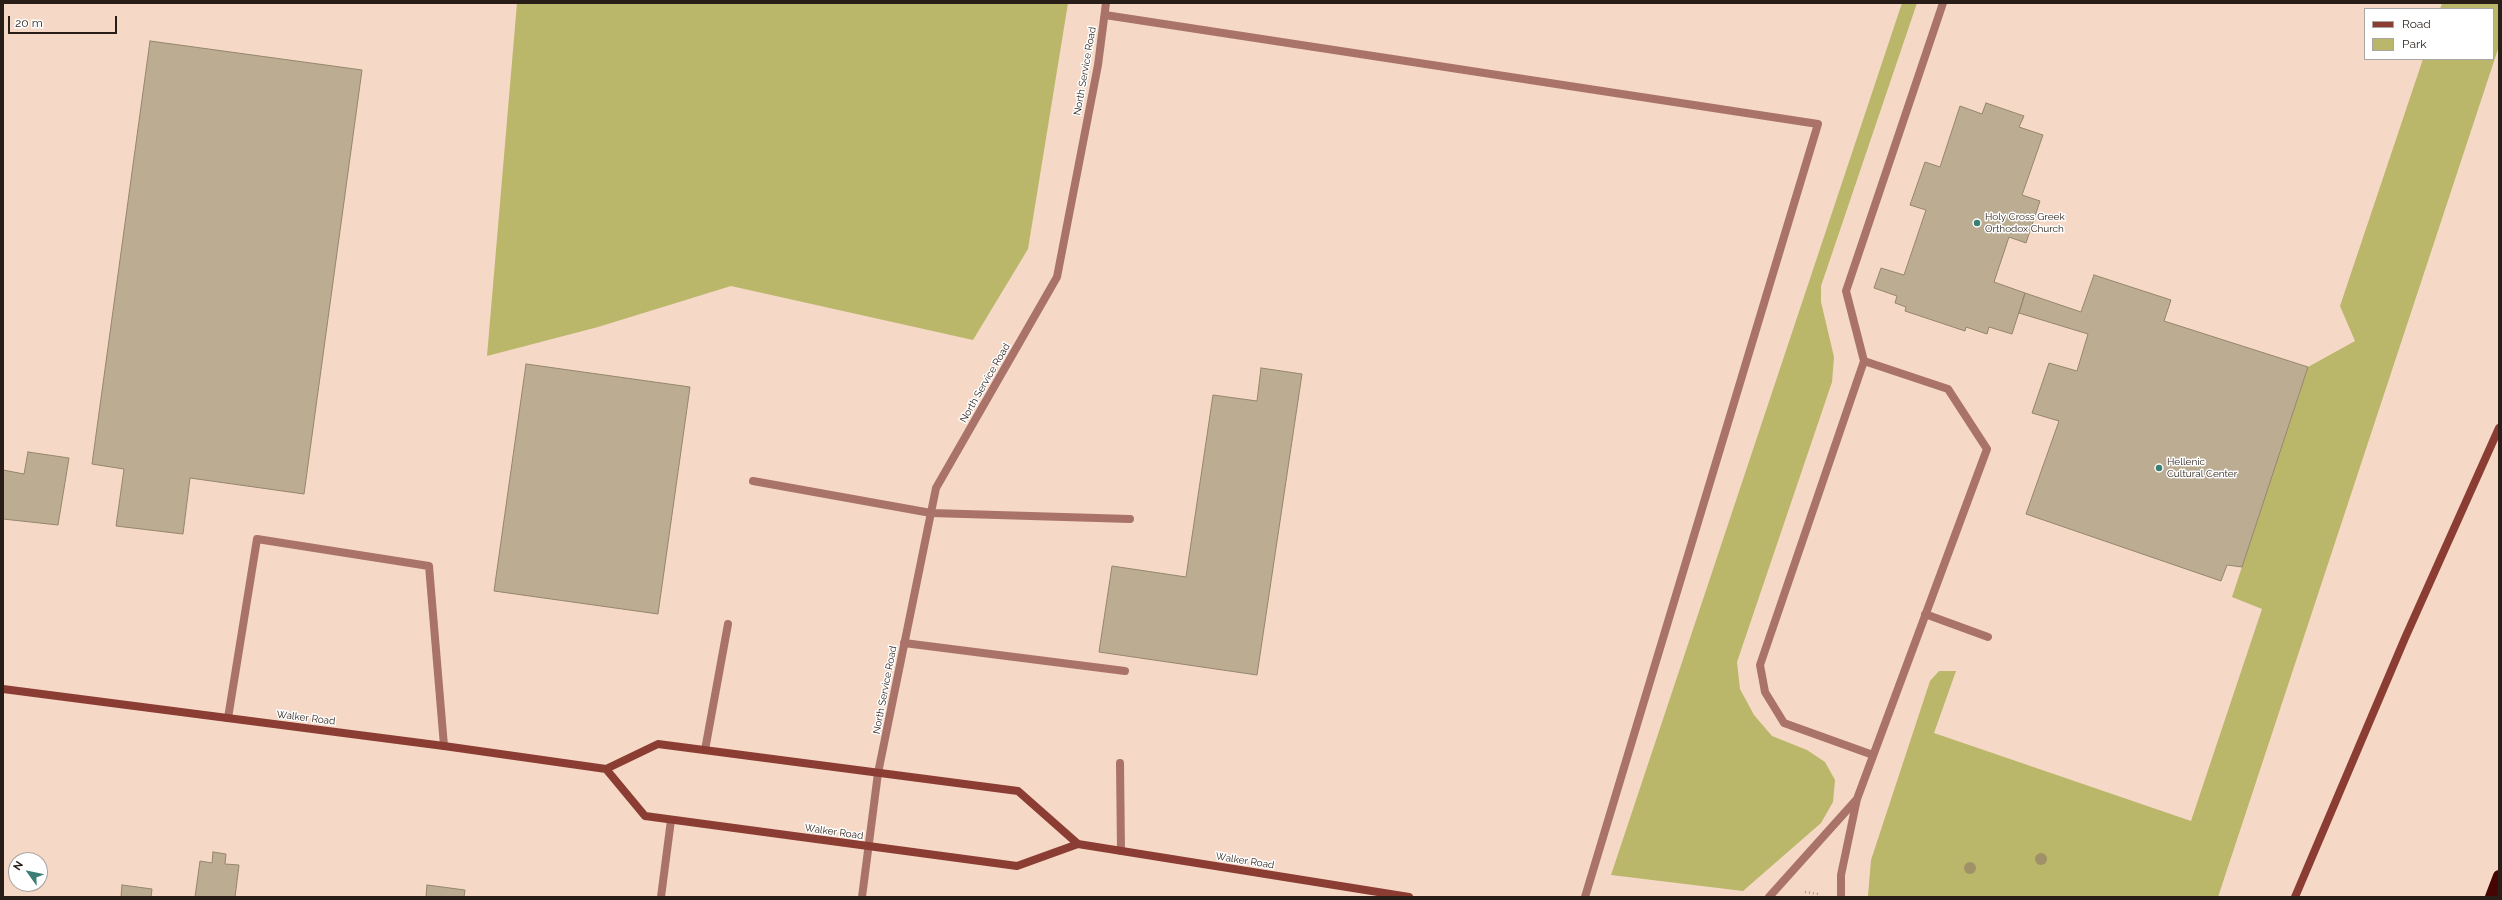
<!DOCTYPE html>
<html>
<head>
<meta charset="utf-8">
<style>
  body { margin:0 }
  #map { position:relative; width:2502px; height:900px; overflow:hidden; background:#f5d8c6; font-family:Raleway,sans-serif }
  canvas { display:block }
  .frame { position:absolute; inset:0; border:4px solid #281e17; pointer-events:none }
  .legend { position:absolute; left:2364px; top:8px; width:130px; height:52px; box-sizing:border-box; background:#fff; border:1px solid #a9a5a2; margin:0; padding:5px 7px; list-style:none; font-size:12px; color:#281e17 }
  .legend li { display:flex; align-items:center; gap:8px; height:20px }
  .legend b { width:20px; border:1px solid #a9a5a2 }
  .north { position:absolute; left:8px; top:852px; width:40px; height:40px; box-sizing:border-box; background:#fff; border:1px solid #a9a5a2; border-radius:50%; rotate:303deg; font-size:11px; font-weight:700; line-height:16px; text-align:center; color:#281e17 }
  .north::after { content:''; display:block; margin:auto; width:14px; height:18px; background:#3a7f74; clip-path:polygon(50% 0,100% 100%,50% 72%,0 100%) }
  .scale { position:absolute; left:8px; top:16px; width:109px; height:18px; box-sizing:border-box; border:2px solid #281e17; border-top:0; padding-left:5px; font-size:12px; line-height:14px; white-space:nowrap; color:#281e17; -webkit-text-stroke:3px #fff; paint-order:stroke }
</style>
</head>
<body>
<div id="map">
<canvas width="2502" height="900"></canvas>
<div class="frame"></div>
<ul class="legend">
<li><b style="height:5px;background:#8b3d33"></b>Road</li>
<li><b style="height:11px;background:#bab66a"></b>Park</li>
</ul>
<div class="north">N</div>
<div class="scale">20 m</div>
</div>
<script>
const ctx = document.querySelector('canvas').getContext('2d');
ctx.lineJoin = 'round';
function fillPath(path, color) { ctx.fillStyle = color; ctx.fill(path, 'evenodd'); }
const shape = rows => new Path2D(rows.map(r => 'M' + r).join(''));
function strokePath(path, color, width, dash) { ctx.strokeStyle = color; ctx.lineWidth = width; ctx.lineCap = dash ? 'butt' : 'round'; ctx.setLineDash(dash || []); ctx.stroke(path); }
function drawText(font, color, halo, rows, align = 'center') {
  ctx.font = font + ' Raleway,sans-serif'; ctx.lineWidth = 3; ctx.setLineDash([]); ctx.textBaseline = 'middle'; ctx.strokeStyle = halo; ctx.fillStyle = color; for (const [text, x, y, turn = 0] of rows) {
    ctx.save(); ctx.translate(x, y); ctx.rotate((+turn || 0) * Math.PI / 180); ctx.textAlign = isNaN(turn) ? turn : align; if (halo) ctx.strokeText(text, 0, 0); ctx.fillText(text, 0, 0); ctx.restore();
  }
}
fillPath(shape([
  [517,3,1068,3,1028,249,973,340,731,286,598,327,487,356],
  [1902,3,1917,3,1821,286,1821,302,1834,357,1832,382,1737,662,1740,689,1754,715,1772,736,1807,750,1825,762,1835,780,1833,802,1821,823,1743,891,1611,875],
  [2442,3,2499,3,2499,46,2218,897,1868,896,1871,860,1930,681,1939,671,1956,671,1934,733,2191,821,2262,609,2232,597,2308,367,2355,341,2340,306,2423,59,2493,59,2493,9,2440,9]
]), '#bab66a');
const building = shape([
  [150,41,362,70,304,494,190,478,183,534,116,526,124,469,92,464,150,41],
  [1986,103,2024,116,2019,127,2043,135,2022,195,2040,201,2026,243,2009,237,1994,282,2025,293,2012,334,1989,327,1987,334,1966,327,1965,331,1905,311,1906,307,1895,303,1897,296,1874,288,1881,268,1904,275,1926,210,1910,205,1925,162,1940,167,1960,106,1982,114,1986,103],
  [2094,275,2171,300,2164,321,2308,367,2242,567,2227,565,2221,581,2026,514,2059,421,2032,413,2049,363,2077,371,2088,334,2019,313,2025,293,2081,312,2094,275],
  [526,364,690,387,658,614,494,591,526,364],
  [1261,368,1302,374,1257,675,1099,652,1112,566,1186,577,1213,395,1257,401,1261,368],
  [28,452,69,458,58,525,3,519,3,470,24,474,28,452],
  [213,852,226,854,225,864,239,865,235,897,195,897,200,861,212,863,213,852],
  [122,885,152,889,151,897,121,897,122,885],
  [427,885,465,890,464,897,426,897,427,885]
]);
fillPath(building, '#bcac92');
strokePath(building, '#94856c', 1);
strokePath(shape([
  [1805,892,1818,894]
]), '#ac9688', 2.5, [1, 3]);
strokePath(shape([
  [1105,15,1818,124,1585,897],
  [1864,361,1760,665,1765,692,1784,723,1873,755],
  [753,481,931,513,1130,519],
  [1925,614,1988,637],
  [904,643,1125,671],
  [228,718,257,539,429,566,444,746],
  [705,750,728,624],
  [1120,763,1121,851],
  [661,897,671,820],
  [1769,897,1857,799],
  [1841,897,1841,875,1857,799,1987,449,1948,389,1864,361,1846,291,1943,3]
]), '#aa736a', 8);
strokePath(shape([
  [878,773,936,488,1057,277,1098,65,1106,3]
]), '#aa736a', 8);
strokePath(shape([
  [862,897,878,773]
]), '#aa736a', 8);
strokePath(shape([
  [3,689,444,746,606,769,658,744,1018,791,1078,844],
  [606,769,645,816,1017,866,1078,844,1409,897],
  [2295,897,2405,638,2499,428]
]), '#8b3d33', 8);
strokePath(shape([
  [2491,897,2499,876]
]), '#460503', 12);
ctx.fillStyle = '#a09169';
for (const [x, y] of [
  [2041,859],
  [1970,868]
]) { ctx.beginPath(); ctx.arc(x, y, 6, 0, 2 * Math.PI); ctx.fill(); }
for (const [x, y, r, color] of [
  [1977,223,4,"#3a7f74"],
  [2159,468,4,"#3a7f74"]
]) { const dot = new Path2D(); dot.arc(x, y, r, 0, 2 * Math.PI); ctx.fillStyle = color; ctx.fill(dot); strokePath(dot, '#fff', 1.5); }
drawText('10px', '#281e17', '#fff', [
  ["North Service Road",1085,71,-80],
  ["North Service Road",985,383,-60],
  ["North Service Road",885,690,-79],
  ["Walker Road",306,718,7],
  ["Walker Road",834,832,8],
  ["Walker Road",1245,861,9]
]);
drawText('10px', '#281e17', '#fff', [
  ["Holy Cross Greek",1985,217],
  ["Orthodox Church",1985,229],
  ["Hellenic",2167,462],
  ["Cultural Center",2167,474]
], 'left');
</script>
</body>
</html>
